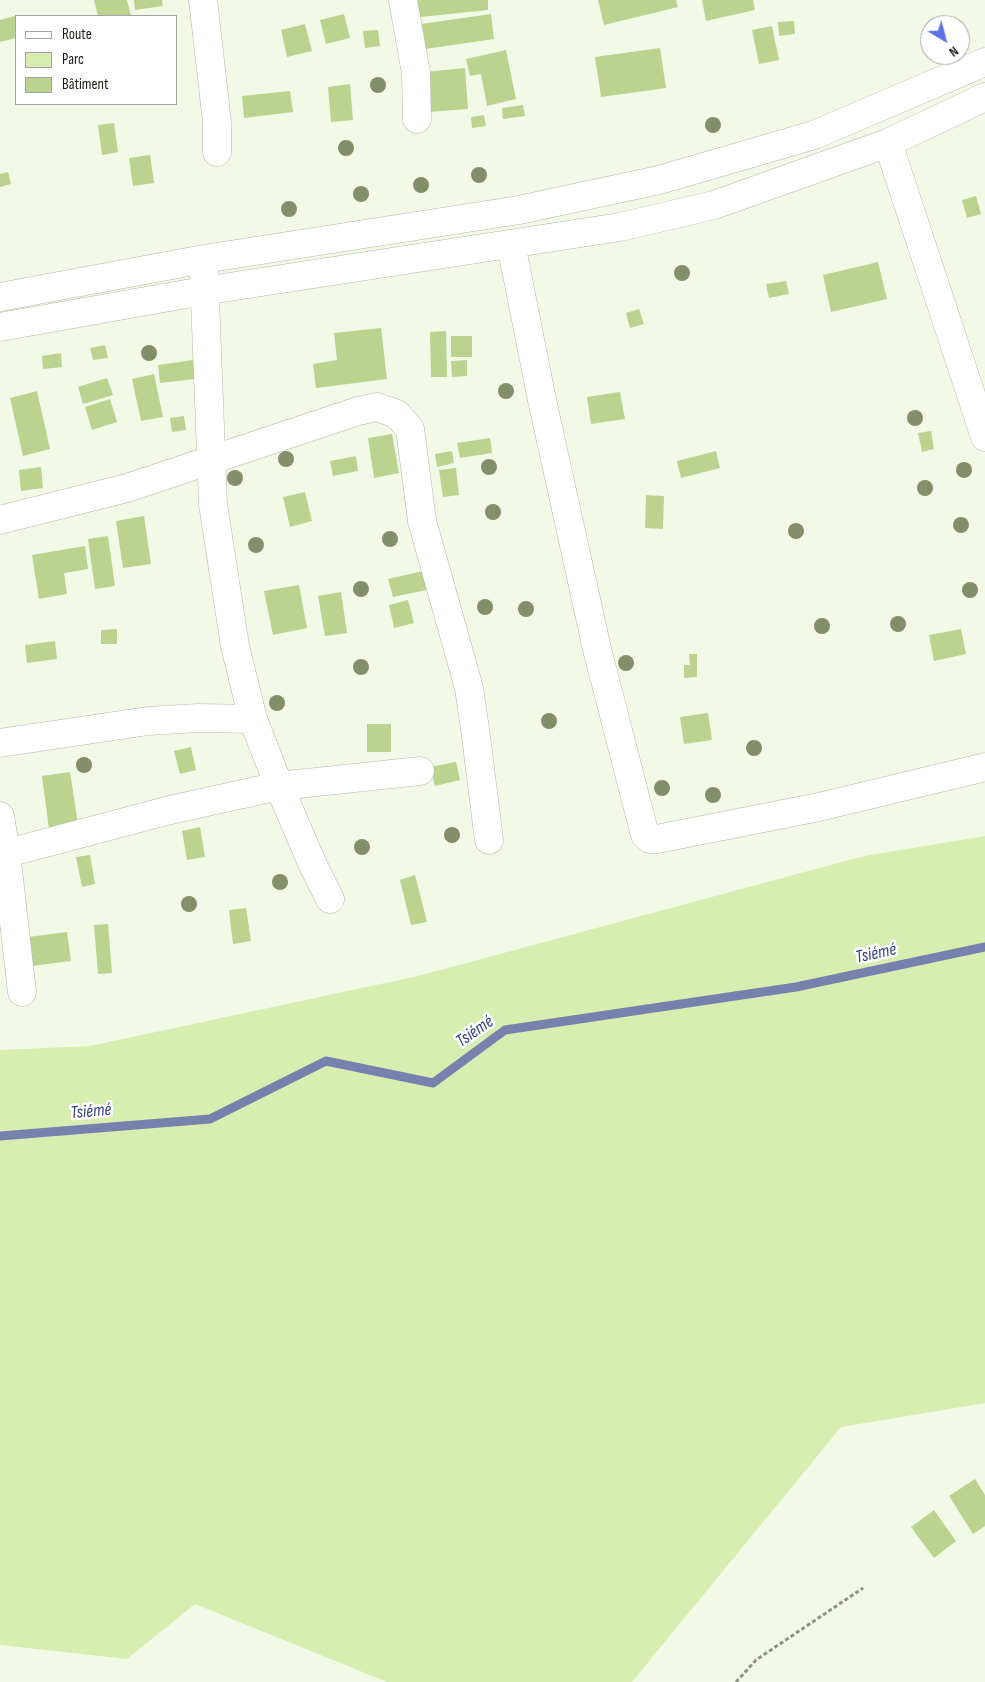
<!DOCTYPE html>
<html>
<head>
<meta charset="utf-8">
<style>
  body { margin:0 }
  #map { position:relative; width:985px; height:1682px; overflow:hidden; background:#f2fae7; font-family:"Sofia Sans Condensed",sans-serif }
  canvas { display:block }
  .legend { position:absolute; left:15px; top:15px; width:162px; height:90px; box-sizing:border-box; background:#fff; border:1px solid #a3a4a1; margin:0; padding:6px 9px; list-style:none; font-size:15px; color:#1a1c15 }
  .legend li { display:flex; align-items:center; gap:10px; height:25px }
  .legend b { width:25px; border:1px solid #a3a4a1 }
  .north { position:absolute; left:920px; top:15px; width:50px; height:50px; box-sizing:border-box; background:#fff; border:1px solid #a3a4a1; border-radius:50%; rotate:143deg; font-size:14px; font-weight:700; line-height:20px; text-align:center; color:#1a1c15 }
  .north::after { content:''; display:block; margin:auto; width:18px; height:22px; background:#5d72e9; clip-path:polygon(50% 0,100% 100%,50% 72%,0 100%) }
</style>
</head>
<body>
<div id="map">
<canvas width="985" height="1682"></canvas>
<ul class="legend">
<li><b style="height:6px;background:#fff"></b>Route</li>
<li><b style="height:14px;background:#d8eeb1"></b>Parc</li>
<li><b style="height:14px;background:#bbd38f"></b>Bâtiment</li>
</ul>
<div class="north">N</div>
</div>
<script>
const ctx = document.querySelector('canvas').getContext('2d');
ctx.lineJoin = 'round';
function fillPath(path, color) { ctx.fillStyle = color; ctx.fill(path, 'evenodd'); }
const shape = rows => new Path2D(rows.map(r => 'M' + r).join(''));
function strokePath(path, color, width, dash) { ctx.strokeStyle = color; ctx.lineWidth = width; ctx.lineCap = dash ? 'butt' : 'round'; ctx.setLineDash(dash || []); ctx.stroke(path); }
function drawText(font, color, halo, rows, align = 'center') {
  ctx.font = font + ' "Sofia Sans Condensed",sans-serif'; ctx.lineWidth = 5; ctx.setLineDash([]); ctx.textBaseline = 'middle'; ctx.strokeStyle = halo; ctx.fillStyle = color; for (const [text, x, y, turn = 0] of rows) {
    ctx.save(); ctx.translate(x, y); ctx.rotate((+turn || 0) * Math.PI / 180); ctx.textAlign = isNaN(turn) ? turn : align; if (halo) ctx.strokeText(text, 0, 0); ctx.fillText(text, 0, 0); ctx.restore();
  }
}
fillPath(shape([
  [985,836,985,1403,841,1427,632,1682,387,1682,195,1604,127,1659,0,1645,0,1050,90,1046,418,976,864,856]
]), '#d8eeb1');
strokePath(shape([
  [0,1136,210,1119,326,1061,433,1083,505,1030,796,987,985,947]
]), '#7682ad', 9);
fillPath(shape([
  [94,0,127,0,131,16,98,16],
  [134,0,162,0,163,6,135,10],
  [409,0,488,0,488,10,411,18],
  [598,0,676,0,678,7,604,25],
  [702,0,753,0,755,10,706,21],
  [344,14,350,38,326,44,320,20],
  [491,14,494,39,418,50,414,25],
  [15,16,16,38,0,42,0,20],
  [794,21,795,34,779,36,778,22],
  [305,24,312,51,287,57,281,30],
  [772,26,779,60,759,64,752,30],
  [378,30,380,46,365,48,363,31],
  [660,48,666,88,601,97,595,57],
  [506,50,516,99,487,106,481,74,470,76,466,59],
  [465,68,468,109,428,112,425,72],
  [350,84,353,120,331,122,328,87],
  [290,91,293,112,244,118,242,96],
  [523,105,525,116,503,119,502,108],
  [484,115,486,126,472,128,471,117],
  [114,123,118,152,102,155,98,125],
  [150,155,154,183,133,186,129,158],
  [8,172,11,184,0,187,0,174],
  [976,196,981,214,967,218,962,200],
  [878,262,887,299,831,312,823,275],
  [786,281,789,294,769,298,766,284],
  [639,309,644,324,630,328,626,313],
  [381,328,387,379,316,388,313,364,337,360,334,333],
  [446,331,447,377,431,377,430,332],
  [451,336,472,336,472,357,451,357],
  [105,345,108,358,93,360,90,348],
  [61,353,62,367,43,369,42,356],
  [193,360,195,379,160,383,158,365],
  [467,360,467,376,452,377,451,361],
  [154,374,163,417,141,421,132,379],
  [107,378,113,395,83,404,78,387],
  [37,391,50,449,23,456,10,398],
  [620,392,625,419,591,424,587,397],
  [110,399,117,422,92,430,85,407],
  [184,416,186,430,172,432,170,418],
  [931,431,934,449,922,452,918,433],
  [392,434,399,473,374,478,368,438],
  [490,438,492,453,460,458,457,443],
  [452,451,454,463,437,467,435,454],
  [716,451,720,468,681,478,677,461],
  [356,456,358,471,333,476,330,461],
  [41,467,43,488,21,491,19,470],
  [456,468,459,495,443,497,439,470],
  [305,492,312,521,290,527,283,497],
  [646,495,664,496,663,529,645,528],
  [144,516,151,564,123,568,116,521],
  [108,536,115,586,95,589,88,539],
  [85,546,88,569,64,573,67,594,39,599,32,555],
  [427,570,431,589,393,597,388,579],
  [299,585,307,628,273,635,264,591],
  [341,592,347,633,325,636,318,596],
  [408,600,414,623,394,628,389,605],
  [117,629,117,644,101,644,101,630],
  [961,629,966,654,934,661,929,635],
  [55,641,57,659,27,663,25,645],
  [689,654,697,654,697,677,684,678,684,665,690,665],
  [708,713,712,740,684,744,680,717],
  [367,724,391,724,391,752,367,752],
  [191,747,196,770,180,774,174,751],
  [456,762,460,780,435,786,430,767],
  [70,772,78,824,49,829,42,776],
  [200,827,205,857,187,860,182,831],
  [90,855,95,884,82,887,76,857],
  [415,875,427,922,411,925,400,880],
  [246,908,251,941,233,944,229,910],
  [108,924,112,973,98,974,94,925],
  [67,932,71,961,32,966,28,937],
  [975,1479,985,1495,985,1526,973,1534,949,1496],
  [934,1510,956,1541,934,1558,911,1527]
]), '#bbd38f');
const minor = shape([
  [203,0,217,122,217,152],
  [403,0,416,73,417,119],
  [888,143,985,437],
  [511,244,542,400,597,649,645,835,650,839,657,839,819,807,985,767],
  [204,273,213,504,235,646,253,719,279,786,312,863,330,899],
  [0,327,203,291,620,227,714,205,888,143,985,97],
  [0,520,127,488,358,411,377,407,397,414,410,429,422,521,469,688,475,729,489,840],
  [0,743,148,721,198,718,253,719],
  [0,816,6,853,22,992],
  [0,855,170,810,279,786,420,771]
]);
const major = shape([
  [0,297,204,259,519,210,659,180,814,135,985,62]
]);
strokePath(minor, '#b1b8a6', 29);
strokePath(major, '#b1b8a6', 29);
strokePath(shape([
  [736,1682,756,1660,863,1588]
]), '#8f9486', 3, [4, 2.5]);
strokePath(minor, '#fff', 28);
strokePath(major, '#fff', 28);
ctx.fillStyle = '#838f6a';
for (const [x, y] of [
  [378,85],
  [713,125],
  [346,148],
  [479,175],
  [421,185],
  [361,194],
  [289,209],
  [682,273],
  [149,353],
  [506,391],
  [915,418],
  [286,459],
  [489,467],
  [964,470],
  [235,478],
  [925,488],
  [493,512],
  [961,525],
  [796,531],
  [390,539],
  [256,545],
  [361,589],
  [970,590],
  [485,607],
  [526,609],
  [898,624],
  [822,626],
  [626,663],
  [361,667],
  [277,703],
  [549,721],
  [754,748],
  [84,765],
  [662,788],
  [713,795],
  [452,835],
  [362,847],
  [280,882],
  [189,904]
]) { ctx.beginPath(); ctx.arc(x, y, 8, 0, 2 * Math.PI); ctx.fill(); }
drawText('italic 18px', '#323f89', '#fff', [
  ["Tsiémé",876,954,-12],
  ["Tsiémé",475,1032,-35],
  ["Tsiémé",91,1112,-5]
]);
</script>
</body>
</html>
